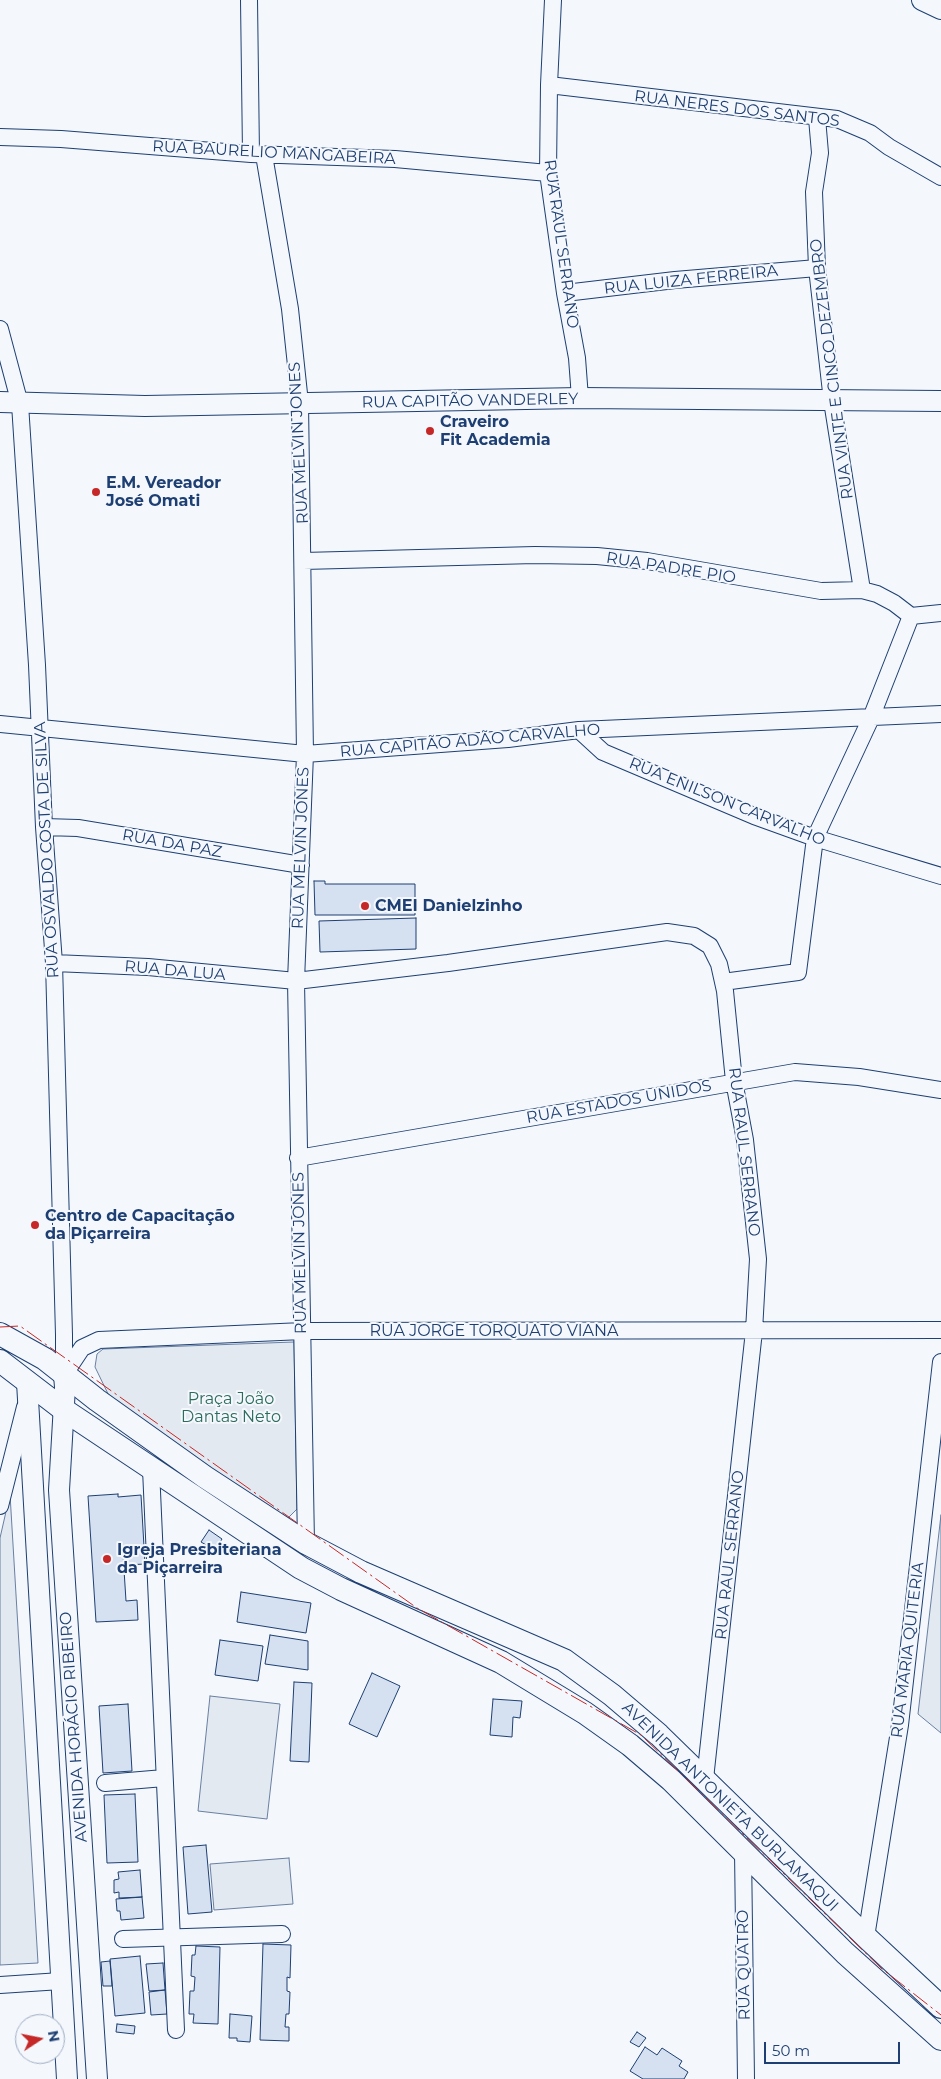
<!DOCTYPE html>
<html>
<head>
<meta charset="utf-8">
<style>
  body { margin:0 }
  #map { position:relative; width:941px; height:2079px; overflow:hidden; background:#f4f7fb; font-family:Montserrat,sans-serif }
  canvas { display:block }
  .north { position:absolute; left:15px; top:2014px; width:50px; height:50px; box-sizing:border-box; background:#f4f7fb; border:1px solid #9eadc5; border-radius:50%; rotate:79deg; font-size:14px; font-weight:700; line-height:20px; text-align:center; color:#1d3f73 }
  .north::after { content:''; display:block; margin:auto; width:18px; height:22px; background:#c62828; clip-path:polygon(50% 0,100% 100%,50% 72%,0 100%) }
  .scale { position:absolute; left:764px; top:2042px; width:136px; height:22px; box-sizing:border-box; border:2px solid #1d3f73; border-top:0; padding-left:6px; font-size:15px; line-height:18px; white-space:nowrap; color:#1d3f73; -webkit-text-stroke:4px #f4f7fb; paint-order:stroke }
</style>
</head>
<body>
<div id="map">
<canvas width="941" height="2079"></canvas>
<div class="north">N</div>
<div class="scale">50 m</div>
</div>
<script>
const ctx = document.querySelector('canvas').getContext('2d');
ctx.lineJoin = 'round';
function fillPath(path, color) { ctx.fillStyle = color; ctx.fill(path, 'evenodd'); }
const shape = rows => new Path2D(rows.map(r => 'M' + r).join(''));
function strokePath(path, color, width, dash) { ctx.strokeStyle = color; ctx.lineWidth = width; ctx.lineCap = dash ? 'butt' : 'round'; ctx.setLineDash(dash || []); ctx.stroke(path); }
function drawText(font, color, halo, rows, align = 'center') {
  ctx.font = font + ' Montserrat,sans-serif'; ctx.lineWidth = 4; ctx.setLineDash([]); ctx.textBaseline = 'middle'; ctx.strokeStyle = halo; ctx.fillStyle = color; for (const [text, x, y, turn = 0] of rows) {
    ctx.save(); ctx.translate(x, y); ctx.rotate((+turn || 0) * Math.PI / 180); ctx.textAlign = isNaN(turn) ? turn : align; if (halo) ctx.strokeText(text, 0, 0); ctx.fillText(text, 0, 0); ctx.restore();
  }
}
const green = shape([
  [294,1342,297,1509,284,1522,111,1400,95,1367,97,1354,103,1349,294,1342],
  [10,1494,38,1963,0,1965,0,1538,10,1494],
  [941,1515,941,1733,918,1714,941,1515],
  [210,1696,280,1704,267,1819,198,1811,210,1696],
  [289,1858,293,1904,214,1910,210,1864,289,1858]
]);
fillPath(green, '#e3e9f0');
strokePath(green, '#687fa3', 1);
const building = shape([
  [314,881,325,881,325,884,415,884,415,915,315,915,314,881],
  [416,918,416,949,320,952,319,921,416,918],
  [118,1494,118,1497,141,1495,145,1564,125,1565,125,1553,123,1554,126,1601,137,1600,138,1620,96,1622,88,1496,118,1494],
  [209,1530,222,1539,215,1550,201,1542,209,1530],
  [241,1592,311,1603,306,1633,237,1622,241,1592],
  [270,1635,308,1641,308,1670,265,1664,270,1635],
  [220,1640,263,1646,258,1681,215,1675,220,1640],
  [372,1673,400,1686,377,1737,349,1724,372,1673],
  [294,1682,312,1683,309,1762,290,1761,294,1682],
  [493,1699,522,1701,520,1718,513,1717,512,1737,490,1735,493,1699],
  [128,1704,132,1771,103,1773,99,1706,128,1704],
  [135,1794,138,1862,107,1863,104,1795,135,1794],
  [206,1845,212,1912,188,1914,183,1847,206,1845],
  [140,1870,142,1897,119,1898,119,1892,114,1893,114,1880,119,1879,118,1872,140,1870],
  [142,1897,144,1918,121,1920,120,1911,117,1911,116,1899,142,1897],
  [263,1944,291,1945,290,1978,287,1977,287,1991,290,1992,289,2014,286,2014,285,2027,289,2027,289,2041,260,2040,263,1944],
  [196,1946,220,1947,218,2024,193,2023,194,2014,189,2014,190,1991,194,1991,195,1977,191,1976,192,1955,195,1955,196,1946],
  [140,1956,145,2013,115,2016,110,1959,140,1956],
  [110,1961,112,1986,103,1986,101,1962,110,1961],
  [163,1963,165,1990,149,1991,146,1964,163,1963],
  [165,1990,167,2014,151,2015,149,1992,165,1990],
  [230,2014,252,2016,250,2042,237,2041,237,2038,229,2038,230,2014],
  [117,2024,135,2026,134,2034,116,2032,117,2024],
  [637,2032,646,2038,639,2047,630,2042,637,2032],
  [645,2047,657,2055,662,2048,682,2061,679,2066,688,2072,684,2079,643,2079,630,2071,645,2047]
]);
fillPath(building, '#d5e0f0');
strokePath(building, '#1d3f73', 1);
const minor = shape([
  [249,0,251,154],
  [553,0,549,85,548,173,565,293,577,358,580,398],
  [549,85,837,119,870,133,889,147,941,177],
  [817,118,820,153,814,192,817,268,832,401,862,590],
  [0,137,61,139,251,154,395,159,548,173],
  [264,155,290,309,300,403,305,754,296,981,306,1543],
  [565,293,675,280,817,268],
  [0,329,20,404,37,665,44,827,54,963,64,1335,64,1375],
  [303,561,535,555,597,556,647,561,821,591,862,590,877,594,894,603,911,616,941,613],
  [0,724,305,754,508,739,579,730,941,714],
  [579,730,603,752,754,816,815,838,941,876],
  [44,827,78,828,301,865],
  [54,963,148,967,296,981,448,963,667,932,694,936,710,946,719,964,725,991,734,1081,745,1140,758,1259,754,1331,705,1779],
  [723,982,798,972,815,838,871,718,911,616],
  [298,1158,795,1072,859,1077,941,1090],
  [64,1375,82,1348,99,1340,303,1331,941,1330],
  [151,1469,176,2030],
  [0,1506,25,1407],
  [105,1783,164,1778],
  [743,1851,746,2079],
  [866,1937,900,1725,941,1362],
  [123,1939,282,1934],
  [0,1985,61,1981]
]);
const tertiary = shape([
  [922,0,941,9],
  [0,402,145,406,580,398,941,401],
  [64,1375,65,1387,59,1490,97,2079],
  [27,1382,67,2079]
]);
const secondary = shape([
  [0,1334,45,1359,97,1400,205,1477,306,1543,361,1572,564,1660,612,1695,659,1735,866,1937,941,2007],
  [0,1361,64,1410,301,1568,341,1589,501,1662,585,1713,630,1745,671,1780,845,1953,941,2039]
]);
strokePath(minor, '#1d3f73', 18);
strokePath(tertiary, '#1d3f73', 22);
strokePath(secondary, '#1d3f73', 24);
strokePath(minor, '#f4f7fb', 16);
strokePath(tertiary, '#f4f7fb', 20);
strokePath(secondary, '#f4f7fb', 22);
strokePath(shape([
  [0,1327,20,1326,417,1608,641,1735,881,1968,941,2015]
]), '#c62828', 1, [18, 4, 2.5, 4]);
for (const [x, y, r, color] of [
  [430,431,5,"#c62828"],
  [96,492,5,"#c62828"],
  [365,906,5,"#c62828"],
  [35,1225,5,"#c62828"],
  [107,1559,5,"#c62828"]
]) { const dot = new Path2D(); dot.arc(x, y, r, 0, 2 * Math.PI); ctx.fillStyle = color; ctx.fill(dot); strokePath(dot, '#f4f7fb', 2); }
drawText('16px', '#1d3f73', '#f4f7fb', [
  ["RUA NERES DOS SANTOS",737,109,7],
  ["RUA BAURELIO MANGABEIRA",274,153,3],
  ["RUA RAUL SERRANO",561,244,82],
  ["RUA LUIZA FERREIRA",691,280,-6],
  ["RUA VINTE E CINCO DEZEMBRO",832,369,-97],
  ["RUA CAPITÃO VANDERLEY",470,401,-1],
  ["RUA MELVIN JONES",299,443,-93],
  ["RUA PADRE PIO",671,568,9],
  ["RUA CAPITÃO ADÃO CARVALHO",470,741,-5],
  ["RUA ENILSON CARVALHO",727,802,22],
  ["RUA DA PAZ",172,844,10],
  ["RUA MELVIN JONES",301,848,-88],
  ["RUA OSVALDO COSTA DE SILVA",47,850,-93],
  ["RUA DA LUA",175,971,5],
  ["RUA ESTADOS UNIDOS",619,1102,-10],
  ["RUA RAUL SERRANO",744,1152,83],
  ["RUA MELVIN JONES",300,1253,-91],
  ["RUA JORGE TORQUATO VIANA",494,1331],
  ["RUA RAUL SERRANO",730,1555,-84],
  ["RUA MARIA QUITERIA",908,1650,-83],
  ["AVENIDA HORÁCIO RIBEIRO",74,1727,-94],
  ["AVENIDA ANTONIETA BURLAMAQUI",730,1807,44],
  ["RUA QUATRO",744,1965,-91]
]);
drawText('bold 16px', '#1d3f73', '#f4f7fb', [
  ["Craveiro",440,422],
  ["Fit Academia",440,440],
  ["E.M. Vereador",106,483],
  ["José Omati",106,501],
  ["CMEI Danielzinho",375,906],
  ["Centro de Capacitação",45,1216],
  ["da Piçarreira",45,1234],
  ["Igreja Presbiteriana",117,1550],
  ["da Piçarreira",117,1568]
], 'left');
drawText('16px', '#2c6c60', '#f4f7fb', [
  ["Praça João",231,1399],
  ["Dantas Neto",231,1417]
]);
</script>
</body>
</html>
